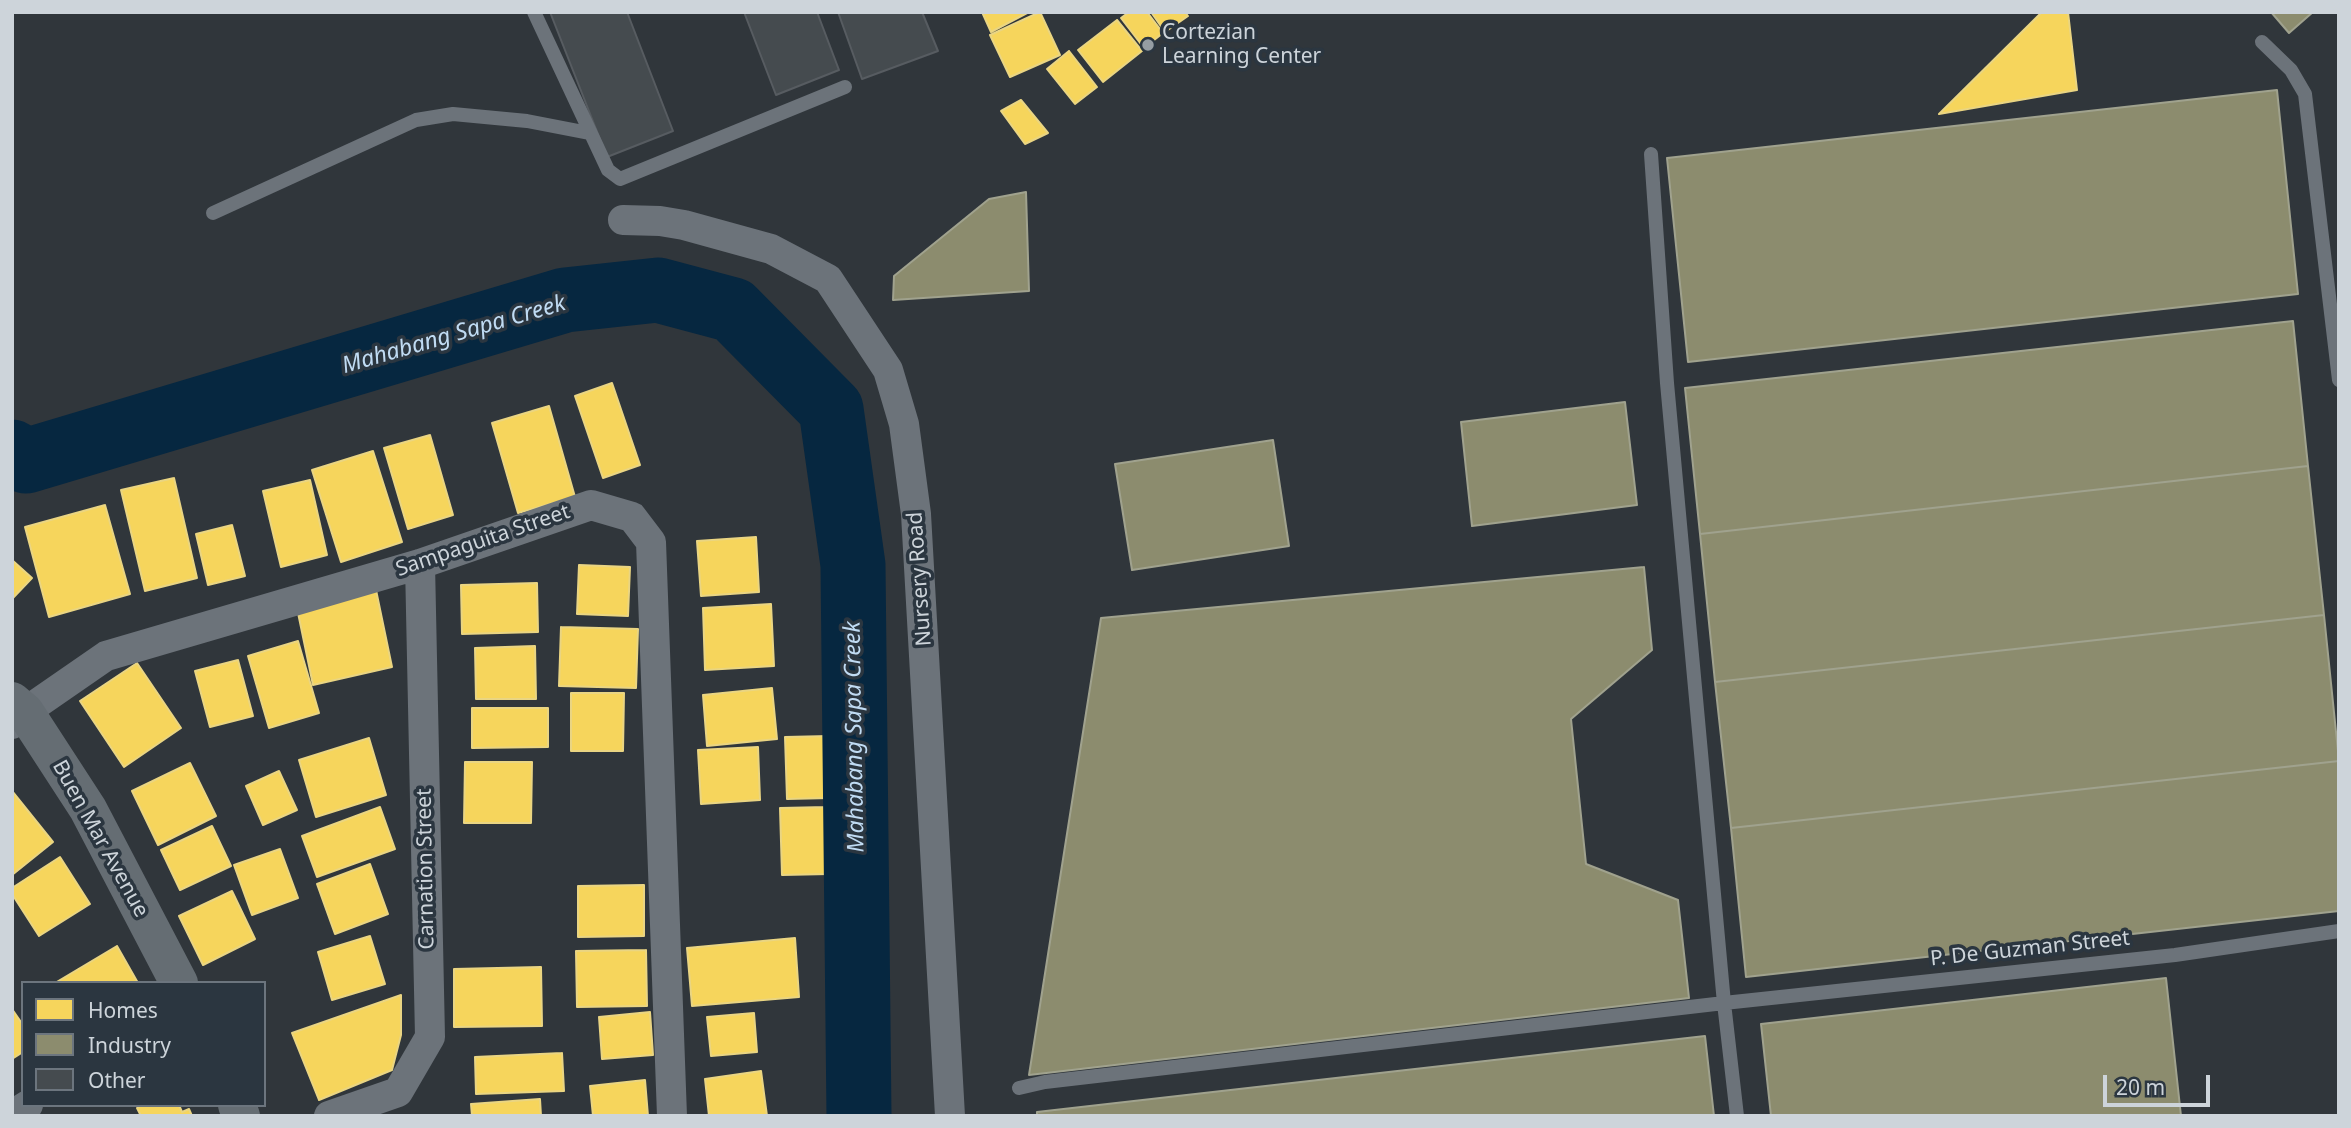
<!DOCTYPE html>
<html>
<head>
<meta charset="utf-8">
<style>
  body { margin:0 }
  #map { position:relative; width:2351px; height:1128px; overflow:hidden; background:#30363b; font-family:"Noto Sans",sans-serif }
  canvas { display:block }
  .frame { position:absolute; inset:0; border:14px solid #cdd4da; pointer-events:none }
  .legend { position:absolute; left:21px; top:981px; width:245px; height:126px; box-sizing:border-box; background:#2b3640; border:2px solid #6c757e; margin:0; padding:9px 12px; list-style:none; font-size:21px; color:#cdd4da }
  .legend li { display:flex; align-items:center; gap:14px; height:35px }
  .legend b { width:35px; border:2px solid #6c757e }
  .scale { position:absolute; left:2103px; top:1075px; width:107px; height:32px; box-sizing:border-box; border:4px solid #cdd4da; border-top:0; padding-left:9px; font-size:21px; line-height:24px; white-space:nowrap; color:#cdd4da; -webkit-text-stroke:5px #2b3640; paint-order:stroke }
</style>
</head>
<body>
<div id="map">
<canvas width="2351" height="1128"></canvas>
<div class="frame"></div>
<ul class="legend">
<li><b style="height:19px;background:#f6d55c"></b>Homes</li>
<li><b style="height:19px;background:#8c8c6e"></b>Industry</li>
<li><b style="height:19px;background:#454b4f"></b>Other</li>
</ul>
<div class="scale">20 m</div>
</div>
<script>
const ctx = document.querySelector('canvas').getContext('2d');
ctx.lineJoin = 'round';
function fillPath(path, color) { ctx.fillStyle = color; ctx.fill(path, 'evenodd'); }
const shape = rows => new Path2D(rows.map(r => 'M' + r).join(''));
function strokePath(path, color, width, dash) { ctx.strokeStyle = color; ctx.lineWidth = width; ctx.lineCap = dash ? 'butt' : 'round'; ctx.setLineDash(dash || []); ctx.stroke(path); }
function drawText(font, color, halo, rows, align = 'center') {
  ctx.font = font + ' "Noto Sans",sans-serif'; ctx.lineWidth = 7; ctx.setLineDash([]); ctx.textBaseline = 'middle'; ctx.strokeStyle = halo; ctx.fillStyle = color; for (const [text, x, y, turn = 0] of rows) {
    ctx.save(); ctx.translate(x, y); ctx.rotate((+turn || 0) * Math.PI / 180); ctx.textAlign = isNaN(turn) ? turn : align; if (halo) ctx.strokeText(text, 0, 0); ctx.fillText(text, 0, 0); ctx.restore();
  }
}
const homes = shape([
  [982,12,1029,12,991,32,982,12],
  [1040,12,1060,55,1010,77,990,35,1040,12],
  [1129,12,1147,12,1163,33,1144,48,1121,18,1129,12],
  [1151,12,1185,12,1188,16,1165,32,1151,12],
  [2042,12,2068,12,2077,90,1939,114,2042,12],
  [1117,20,1142,51,1103,82,1078,50,1117,20],
  [1069,51,1097,87,1075,104,1047,69,1069,51],
  [1021,100,1048,133,1025,144,1001,111,1021,100],
  [612,383,640,465,603,478,575,396,612,383],
  [549,406,575,497,518,513,492,423,549,406],
  [430,435,453,515,408,529,384,448,430,435],
  [373,451,402,542,341,562,312,470,373,451],
  [174,478,197,578,145,591,121,490,174,478],
  [310,480,327,555,281,567,263,491,310,480],
  [105,505,130,594,49,617,25,527,105,505],
  [232,525,245,576,208,585,196,534,232,525],
  [756,537,759,592,701,596,697,541,756,537],
  [12,560,32,578,12,599,12,560],
  [579,565,630,567,628,616,577,614,579,565],
  [537,583,538,632,462,634,461,585,537,583],
  [376,590,392,667,313,685,297,608,376,590],
  [771,604,774,666,705,670,703,608,771,604],
  [561,627,638,629,636,688,559,686,561,627],
  [298,641,319,713,269,728,248,656,298,641],
  [535,646,536,699,476,699,475,648,535,646],
  [238,660,253,716,210,727,195,671,238,660],
  [137,663,181,728,124,767,80,701,137,663],
  [772,688,777,739,707,746,703,695,772,688],
  [571,693,624,693,623,751,571,751,571,693],
  [472,708,548,708,548,747,472,748,472,708],
  [829,736,830,798,787,799,785,737,829,736],
  [369,738,386,795,316,817,299,760,369,738],
  [758,747,760,800,701,804,698,750,758,747],
  [465,762,532,762,531,823,464,823,465,762],
  [190,763,216,816,158,845,132,791,190,763],
  [279,771,297,810,263,825,246,786,279,771],
  [12,791,53,842,12,875,12,791],
  [380,807,395,849,317,877,302,836,380,807],
  [827,807,829,874,782,875,780,808,827,807],
  [212,826,231,866,180,890,161,850,212,826],
  [280,849,298,898,252,915,234,865,280,849],
  [60,857,90,904,39,936,12,894,12,888,60,857],
  [370,864,388,914,335,934,317,884,370,864],
  [644,885,644,936,578,937,578,886,644,885],
  [232,891,255,939,203,965,179,916,232,891],
  [370,936,385,984,332,1000,318,952,370,936],
  [795,938,799,997,692,1006,687,948,795,938],
  [117,946,138,983,55,983,117,946],
  [646,950,647,1006,577,1007,576,951,646,950],
  [541,967,542,1026,454,1027,454,969,541,967],
  [401,995,401,1035,392,1070,319,1100,292,1033,401,995],
  [12,1009,23,1025,23,1052,12,1059,12,1009],
  [650,1012,653,1055,602,1059,599,1017,650,1012],
  [754,1013,757,1052,711,1056,707,1017,754,1013],
  [562,1053,564,1091,476,1094,475,1057,562,1053],
  [761,1071,767,1116,709,1116,705,1079,761,1071],
  [645,1080,648,1116,593,1116,590,1086,645,1080],
  [540,1099,541,1116,472,1116,471,1104,540,1099],
  [142,1105,179,1105,182,1112,189,1109,192,1116,141,1116,137,1108,142,1105]
]);
fillPath(homes, '#f6d55c');
strokePath(homes, '#ead582', 2);
const industry = shape([
  [2271,12,2313,12,2289,33,2271,12],
  [2277,90,2298,294,1688,362,1667,158,2277,90],
  [1026,192,1029,291,893,300,894,276,989,199,1026,192],
  [2293,321,2308,466,1700,534,1685,388,2293,321],
  [1625,402,1637,505,1472,526,1461,422,1625,402],
  [1273,440,1289,546,1132,570,1115,464,1273,440],
  [2308,466,2324,615,1715,682,1700,534,2308,466],
  [1644,567,1652,650,1571,719,1586,864,1678,900,1689,998,1029,1075,1101,618,1644,567],
  [2324,615,2339,761,1731,828,1715,682,2324,615],
  [2339,761,2339,911,1746,977,1731,828,2339,761],
  [2166,978,2181,1116,1771,1116,1761,1024,2166,978],
  [1705,1036,1714,1116,1037,1116,1037,1112,1705,1036]
]);
fillPath(industry, '#8c8c6e');
strokePath(industry, '#a0a28e', 2);
strokePath(shape([
  [12,452,26,461,565,300,658,290,733,310,831,409,853,565,859,1116]
]), '#062740', 65);
const building = shape([
  [550,12,627,12,673,131,607,157,550,12],
  [744,12,817,12,839,70,776,95,744,12],
  [838,12,922,12,938,51,862,79,838,12]
]);
fillPath(building, '#454b4f');
strokePath(building, '#575c61', 2);
strokePath(shape([
  [534,12,608,170,620,179,845,87],
  [2262,42,2291,70,2305,94,2339,380],
  [1651,154,1667,383,1724,1003,1737,1116],
  [213,213,416,120,453,114,527,121,589,133],
  [1019,1088,1045,1082,1724,1003,2175,955,2339,931]
]), '#6c737a', 14);
strokePath(shape([
  [623,220,660,221,684,225,771,249,828,279,888,370,904,424,916,514,950,1116],
  [12,724,25,712,106,656,420,564,591,505,632,517,651,542,672,1116],
  [12,1115,28,1105],
  [329,1116,398,1092,430,1037,420,564]
]), '#6c737a', 30);
strokePath(shape([
  [12,701,25,712,88,809,179,983],
  [237,1105,241,1116]
]), '#656d73', 38);
for (const [x, y, r, color] of [
  [1148,45,7,"#969da2"]
]) { const dot = new Path2D(); dot.arc(x, y, r, 0, 2 * Math.PI); ctx.fillStyle = color; ctx.fill(dot); strokePath(dot, '#2b3640', 2.5); }
drawText('21px', '#cdd4da', '#2b3640', [
  ["Cortezian",1162,33],
  ["Learning Center",1162,57]
], 'left');
drawText('21px', '#cdd4da', '#2b3640', [
  ["Sampaguita Street",483,541,-19],
  ["Nursery Road",920,579,-94],
  ["Buen Mar Avenue",100,839,61],
  ["Carnation Street",426,869,-91],
  ["P. De Guzman Street",2030,949,-6]
]);
drawText('italic 23px', '#c0dbf3', '#2b3640', [
  ["Mahabang Sapa Creek",454,335,-16],
  ["Mahabang Sapa Creek",855,737,-91]
]);
</script>
</body>
</html>
